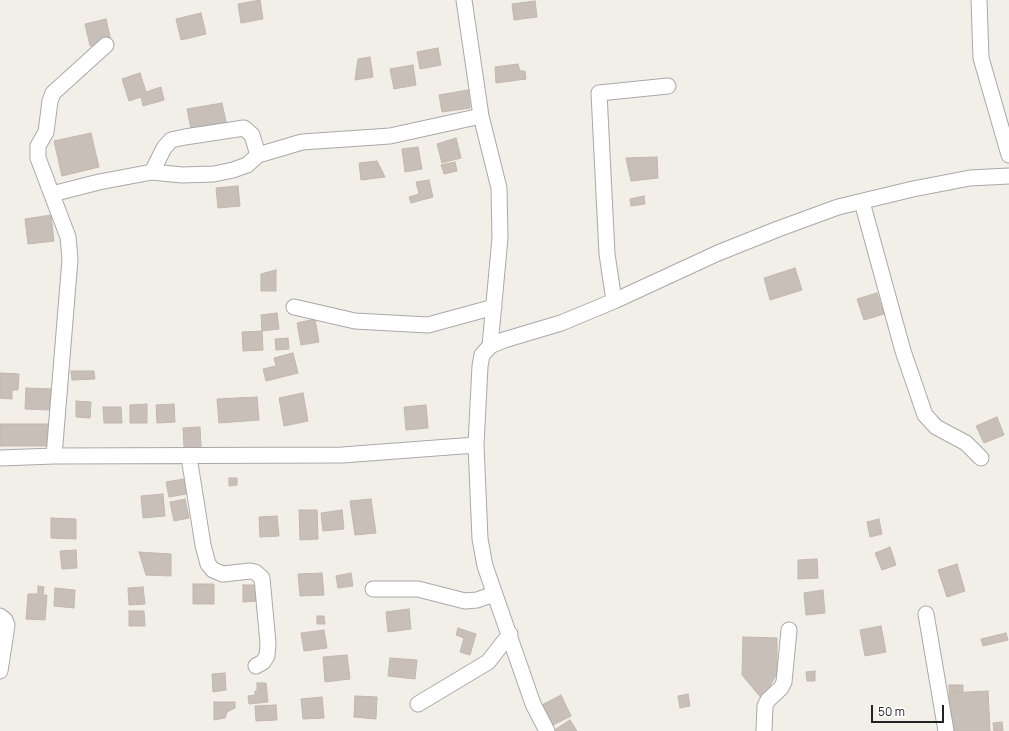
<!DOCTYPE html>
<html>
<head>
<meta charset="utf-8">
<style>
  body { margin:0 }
  #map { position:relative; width:1009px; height:731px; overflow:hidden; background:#f2efe9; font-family:Manrope,sans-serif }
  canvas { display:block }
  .scale { position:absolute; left:871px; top:705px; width:73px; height:18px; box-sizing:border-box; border:2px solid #222; border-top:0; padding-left:5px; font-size:12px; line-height:14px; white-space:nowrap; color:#222; -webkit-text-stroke:3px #fff; paint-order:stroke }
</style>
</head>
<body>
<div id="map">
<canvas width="1009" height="731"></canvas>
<div class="scale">50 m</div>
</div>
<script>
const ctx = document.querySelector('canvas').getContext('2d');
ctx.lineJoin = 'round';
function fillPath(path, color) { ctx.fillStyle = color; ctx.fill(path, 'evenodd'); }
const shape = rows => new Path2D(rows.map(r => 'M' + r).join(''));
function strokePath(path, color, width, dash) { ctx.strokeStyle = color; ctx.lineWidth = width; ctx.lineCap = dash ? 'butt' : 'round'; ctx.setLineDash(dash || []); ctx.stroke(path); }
const building = shape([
  [260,0,263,19,241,23,238,4,260,0],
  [535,1,537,17,514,20,512,4,535,1],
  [201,13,206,34,181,40,176,19,201,13],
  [106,19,111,41,90,46,85,24,106,19],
  [438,48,441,65,420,69,417,52,438,48],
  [370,57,373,77,355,80,358,59,370,57],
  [518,64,520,71,525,71,526,79,496,83,495,67,518,64],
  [413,65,416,85,394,89,390,69,413,65],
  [140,73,146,92,161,87,164,100,143,106,141,97,129,101,122,79,140,73],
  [468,90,470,108,442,112,439,95,468,90],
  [222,103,226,122,191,129,187,109,222,103],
  [91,133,99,167,62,176,54,141,91,133],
  [456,138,461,158,442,163,437,144,456,138],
  [418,147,422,169,405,172,402,149,418,147],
  [657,157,658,178,631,181,626,158,657,157],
  [377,161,385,177,361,180,359,163,377,161],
  [455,162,457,171,444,174,441,165,455,162],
  [429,180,433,197,411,203,409,197,419,194,416,182,429,180],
  [238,186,240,206,218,208,216,188,238,186],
  [644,196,645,204,631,206,630,199,644,196],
  [51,215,54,241,28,244,25,219,51,215],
  [795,268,802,290,770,300,764,278,795,268],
  [276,270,276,291,261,291,261,274,276,270],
  [877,293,884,314,864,320,857,299,877,293],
  [277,313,279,329,262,331,261,315,277,313],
  [315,319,319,342,301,345,297,323,315,319],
  [262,331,263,350,243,351,242,332,262,331],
  [288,338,289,349,276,350,275,339,288,338],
  [293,353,298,373,266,381,263,369,276,366,274,358,293,353],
  [71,371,94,371,95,379,72,380,71,371],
  [0,373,19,374,18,390,12,390,12,399,0,398,0,373],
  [26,388,51,389,50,410,25,409,26,388],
  [303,393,308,421,284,426,279,398,303,393],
  [257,397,259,420,219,423,217,399,257,397],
  [76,401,91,402,90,418,76,417,76,401],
  [147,404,147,423,130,423,130,405,147,404],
  [174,404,175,422,157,423,156,405,174,404],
  [426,405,428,428,406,430,404,407,426,405],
  [103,407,121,407,122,423,104,423,103,407],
  [997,417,1004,435,984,443,976,426,997,417],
  [0,424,49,424,49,446,0,446,0,424],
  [200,427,201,447,184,447,183,428,200,427],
  [229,478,237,478,237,485,229,486,229,478],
  [184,479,186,494,169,497,166,482,184,479],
  [163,494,165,516,143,518,141,496,163,494],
  [185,499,189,518,174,521,170,502,185,499],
  [371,499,376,533,355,535,350,501,371,499],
  [299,510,317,510,318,539,300,540,299,510],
  [342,510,344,529,323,531,321,513,342,510],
  [277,516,279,536,260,537,259,517,277,516],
  [51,518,76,519,76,539,51,538,51,518],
  [879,519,882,534,870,537,867,522,879,519],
  [890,547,896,565,882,570,875,553,890,547],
  [76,550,77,568,62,569,60,551,76,550],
  [139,552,171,554,171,576,146,575,139,552],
  [817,559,818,578,798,579,798,560,817,559],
  [957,564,965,591,947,597,938,570,957,564],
  [322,573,324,595,300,596,298,574,322,573],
  [351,573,353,586,338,588,336,576,351,573],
  [193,584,214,584,214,604,193,604,193,584],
  [243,585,256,585,257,601,243,602,243,585],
  [38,586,44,587,43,595,47,595,45,620,26,619,28,594,38,594,38,586],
  [143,587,145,604,129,605,128,588,143,587],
  [55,588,75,590,74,608,54,606,55,588],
  [823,590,825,613,806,615,804,593,823,590],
  [409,609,411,629,388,632,386,612,409,609],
  [129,611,144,611,145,626,129,626,129,611],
  [317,616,324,616,325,624,317,624,317,616],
  [881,626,886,652,865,656,860,630,881,626],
  [458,628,476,634,470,655,460,652,464,638,456,635,458,628],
  [324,630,327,648,304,651,301,633,324,630],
  [1006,633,1008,640,983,646,981,639,1006,633],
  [743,637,777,638,777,674,762,699,742,675,743,637],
  [347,655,350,679,325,682,323,657,347,655],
  [390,658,417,660,415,679,388,676,390,658],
  [815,671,815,681,807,681,806,672,815,671],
  [225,673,226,690,213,692,212,674,225,673],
  [257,683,266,683,268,702,249,704,248,696,255,695,255,691,257,691,257,683],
  [949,685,963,685,963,692,949,692,949,685],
  [988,691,990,731,951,731,949,693,988,691],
  [688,694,690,706,680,708,678,696,688,694],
  [561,695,571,716,551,726,540,706,561,695],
  [355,696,377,697,376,719,354,717,355,696],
  [322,697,324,718,303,719,301,699,322,697],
  [214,702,235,702,235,708,227,712,225,718,214,720,214,702],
  [276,705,277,720,256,721,255,706,276,705],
  [570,720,577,731,553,731,570,720],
  [1002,722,1003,731,994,731,993,723,1002,722]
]);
fillPath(building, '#c7bfb8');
strokePath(building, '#c4b6ab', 1);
const minor = shape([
  [464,0,481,116,499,188,500,238,490,346],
  [979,0,981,58,1009,155],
  [152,172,164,148,171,140,185,137,244,128,252,135,258,155],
  [52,194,99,182,152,172,182,175,214,174,233,170,247,165,258,155,302,142,390,136,481,116],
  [862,202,903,351,925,415,936,427,966,443,981,458],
  [614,301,607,254,599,93,668,86],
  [294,307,355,321,428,325,494,307],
  [476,445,480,539,485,566,533,704,547,731],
  [54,456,70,259,68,237,38,158,38,146,46,132,50,101,53,93,106,45],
  [189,457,203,545,208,564,213,570,223,574,250,571,255,572,262,578,268,643,267,656,263,662,256,666],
  [0,458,54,456,342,455,476,445,480,366,482,355,490,346,504,340,561,323,614,301,718,253,778,229,838,207,913,189,970,178,1009,176],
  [373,589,418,589,465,601,477,600,494,594],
  [926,614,946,731],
  [0,616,5,620,7,625,0,671],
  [418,704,488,662,510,634],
  [764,731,765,706,768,700,781,688,784,682,789,630]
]);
strokePath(minor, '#a9a9a9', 17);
strokePath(minor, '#fff', 15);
</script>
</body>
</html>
